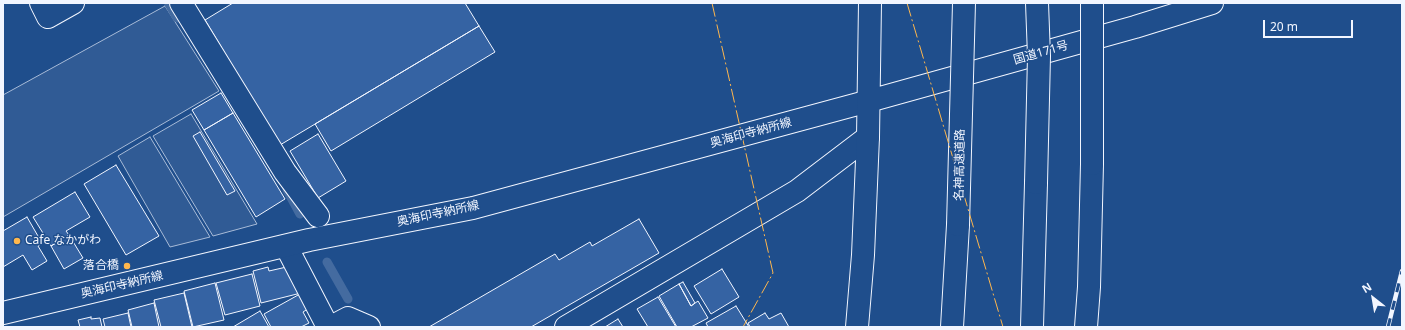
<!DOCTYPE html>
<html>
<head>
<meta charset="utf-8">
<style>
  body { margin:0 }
  #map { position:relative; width:1405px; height:330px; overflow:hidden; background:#1f4e8c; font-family:"Noto Sans",sans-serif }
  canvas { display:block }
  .frame { position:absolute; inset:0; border:4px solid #f2f6ff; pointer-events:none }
  .north { position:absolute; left:1353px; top:278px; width:40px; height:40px; -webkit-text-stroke:3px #1f4e8c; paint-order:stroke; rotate:329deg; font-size:11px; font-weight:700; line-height:16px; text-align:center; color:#f2f6ff }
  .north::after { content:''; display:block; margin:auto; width:14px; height:18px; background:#f2f6ff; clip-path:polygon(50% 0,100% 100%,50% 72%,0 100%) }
  .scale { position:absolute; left:1263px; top:20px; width:90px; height:18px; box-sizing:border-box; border:2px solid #f2f6ff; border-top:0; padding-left:5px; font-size:12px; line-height:14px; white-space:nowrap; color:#f2f6ff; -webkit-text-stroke:3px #1f4e8c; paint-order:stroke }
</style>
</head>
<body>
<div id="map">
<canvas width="1405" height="330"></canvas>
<div class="frame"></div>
<div class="north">N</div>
<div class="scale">20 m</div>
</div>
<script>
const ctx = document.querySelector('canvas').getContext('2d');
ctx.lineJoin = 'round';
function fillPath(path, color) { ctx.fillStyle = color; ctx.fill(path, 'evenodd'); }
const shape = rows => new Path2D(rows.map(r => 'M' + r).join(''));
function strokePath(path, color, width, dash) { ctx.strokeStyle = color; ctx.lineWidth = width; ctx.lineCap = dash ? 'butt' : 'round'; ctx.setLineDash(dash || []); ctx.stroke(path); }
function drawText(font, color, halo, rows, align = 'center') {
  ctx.font = font + ' "Noto Sans","Noto Sans JP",sans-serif'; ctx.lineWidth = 3; ctx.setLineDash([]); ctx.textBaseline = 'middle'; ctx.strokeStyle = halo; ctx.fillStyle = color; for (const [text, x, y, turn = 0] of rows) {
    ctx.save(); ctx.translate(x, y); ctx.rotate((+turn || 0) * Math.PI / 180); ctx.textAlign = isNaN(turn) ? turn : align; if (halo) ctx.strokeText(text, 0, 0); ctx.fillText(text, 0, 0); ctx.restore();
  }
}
const built = shape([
  [165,6,219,91,3,217,3,95,165,6],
  [191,114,257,224,213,236,153,136,191,114],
  [150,137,210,237,170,247,118,156,150,137]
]);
fillPath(built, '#305b95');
strokePath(built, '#a8bbd7', 1);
strokePath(shape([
  [169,4,177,18],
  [287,190,300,214],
  [327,262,348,299]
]), '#446ba0', 9);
const building = shape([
  [233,3,465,3,479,26,280,145,205,20,233,3],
  [479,26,495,52,331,151,315,124,479,26],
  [221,93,233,113,204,130,192,110,221,93],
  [233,113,285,199,256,217,204,130,233,113],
  [200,132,235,191,227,195,193,136,200,132],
  [318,134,346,181,318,198,290,151,318,134],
  [116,165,159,236,126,255,84,184,116,165],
  [75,192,90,217,66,231,69,235,51,246,33,217,75,192],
  [27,217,42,243,38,246,47,261,32,270,23,255,3,267,3,231,27,217],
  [639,219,659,253,531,327,429,327,555,254,559,260,590,242,592,246,639,219],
  [69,235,83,258,64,269,51,246,69,235],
  [291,266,301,293,261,303,253,271,268,267,269,271,291,266],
  [722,269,739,297,711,314,694,286,722,269],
  [252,274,260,306,225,315,216,283,252,274],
  [683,282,695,303,691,306,679,284,683,282],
  [215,283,224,320,193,327,184,291,215,283],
  [679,284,691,306,698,301,708,318,691,327,677,327,659,296,679,284],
  [184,293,192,327,161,327,154,300,184,293],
  [300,294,314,305,303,312,309,323,301,327,271,327,264,314,300,294],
  [658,297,676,327,648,327,637,309,658,297],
  [154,303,159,327,132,327,128,310,154,303],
  [736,306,749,327,708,327,706,323,736,306],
  [260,311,269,327,233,327,260,311],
  [128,313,131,327,105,327,103,319,128,313],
  [765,313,769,319,781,313,789,327,750,327,748,323,765,313],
  [91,317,91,319,100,318,102,327,80,327,78,320,91,317],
  [618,319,623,327,605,327,618,319]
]);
fillPath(building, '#3563a3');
strokePath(building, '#f2f6ff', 1);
const minor = shape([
  [41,3,48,17,73,3],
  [181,3,285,172,318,216],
  [286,246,328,327],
  [331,327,348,318,369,327],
  [566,327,797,191,868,137]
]);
const major = shape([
  [3,313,309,240,473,208,869,101]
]);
const highway = shape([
  [869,101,1135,27,1212,3],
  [857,327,863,255,868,137,870,3],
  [952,327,958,225],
  [1032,327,1036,183],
  [1086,327,1089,287,1092,164]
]);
strokePath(minor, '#f2f6ff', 24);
strokePath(major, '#f2f6ff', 24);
strokePath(highway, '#f2f6ff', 24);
strokePath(minor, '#1f4e8c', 22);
strokePath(major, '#1f4e8c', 22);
strokePath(highway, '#1f4e8c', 22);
const rail = shape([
  [1388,327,1402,271]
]);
strokePath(rail, '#f2f6ff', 4.5);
strokePath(rail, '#1f4e8c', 3, [9]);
const highwayBridge = shape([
  [1092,3,1092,164],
  [1036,183,1039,56,1037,3],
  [958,225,964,3]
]);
strokePath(highwayBridge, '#f2f6ff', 24, []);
strokePath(highwayBridge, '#1f4e8c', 22);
strokePath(shape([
  [712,3,773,273,743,327],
  [907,3,1003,327]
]), '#ffb74d', 1, [14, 3, 2, 3]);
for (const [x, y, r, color] of [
  [17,241,4,"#ffb74d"],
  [127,266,4,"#ffb74d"]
]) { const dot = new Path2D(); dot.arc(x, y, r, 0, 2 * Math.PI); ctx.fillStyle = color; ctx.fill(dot); strokePath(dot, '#1f4e8c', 1.5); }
drawText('12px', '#f2f6ff', '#1f4e8c', [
  ["国道171号",1041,53,-16],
  ["奥海印寺納所線",751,133,-15],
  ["名神高速道路",960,165,-89],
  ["奥海印寺納所線",438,214,-12],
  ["奥海印寺納所線",122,285,-13]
]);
drawText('12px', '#f2f6ff', '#1f4e8c', [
  ["Cafe なかがわ",25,241],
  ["落合橋",119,266,"right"]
], 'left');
</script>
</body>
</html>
